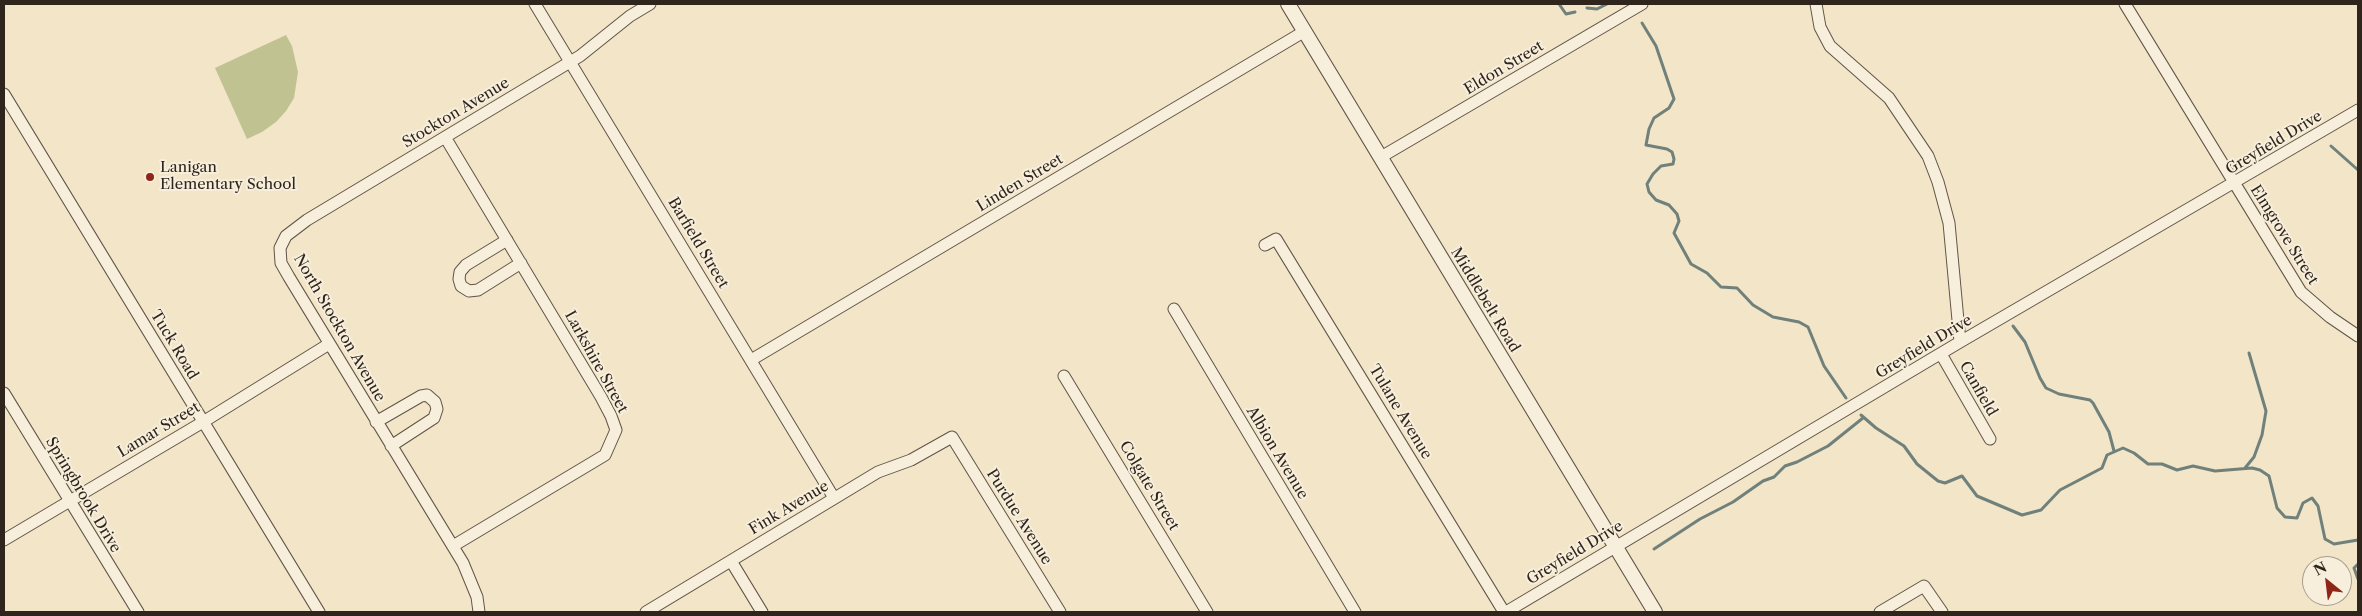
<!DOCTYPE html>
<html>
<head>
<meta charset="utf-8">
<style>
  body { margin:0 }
  #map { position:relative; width:2362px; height:616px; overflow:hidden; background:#f2e5c8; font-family:"Libre Caslon Text",serif }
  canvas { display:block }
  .frame { position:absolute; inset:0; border:5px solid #2f251d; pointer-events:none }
  .north { position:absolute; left:2302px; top:556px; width:50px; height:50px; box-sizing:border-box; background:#f7eedb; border:1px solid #a79e8f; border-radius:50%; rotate:331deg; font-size:14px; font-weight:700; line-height:20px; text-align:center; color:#2f251d }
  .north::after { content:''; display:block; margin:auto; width:18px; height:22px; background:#8f2418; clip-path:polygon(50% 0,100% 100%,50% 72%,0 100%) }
</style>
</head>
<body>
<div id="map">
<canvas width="2362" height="616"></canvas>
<div class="frame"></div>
<div class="north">N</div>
</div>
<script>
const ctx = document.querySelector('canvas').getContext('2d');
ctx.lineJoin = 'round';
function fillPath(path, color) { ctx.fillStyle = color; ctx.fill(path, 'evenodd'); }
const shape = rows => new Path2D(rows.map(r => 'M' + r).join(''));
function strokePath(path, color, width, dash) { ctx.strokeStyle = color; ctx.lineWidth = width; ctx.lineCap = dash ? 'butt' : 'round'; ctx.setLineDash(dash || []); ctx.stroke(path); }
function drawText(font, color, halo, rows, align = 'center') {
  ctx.font = font + ' "Libre Caslon Text",serif'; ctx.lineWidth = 4; ctx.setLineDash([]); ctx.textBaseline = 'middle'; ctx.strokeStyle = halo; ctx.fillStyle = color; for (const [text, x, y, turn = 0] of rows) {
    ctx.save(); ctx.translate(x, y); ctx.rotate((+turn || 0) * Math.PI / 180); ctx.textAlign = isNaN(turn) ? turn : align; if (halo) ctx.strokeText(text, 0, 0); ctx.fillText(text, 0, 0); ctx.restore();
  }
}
fillPath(shape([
  [286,35,292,46,298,72,294,98,286,111,276,122,262,132,247,139,215,68]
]), '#c1c291');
strokePath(shape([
  [1559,4,1566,14,1575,12],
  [1587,8,1597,9,1607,4],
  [1642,23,1656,46,1674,99,1669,108,1654,118,1649,129,1646,145,1667,149,1672,152,1674,159,1673,164,1661,166,1653,174,1647,184,1649,192,1656,200,1669,205,1677,214,1679,221,1674,233,1691,264,1707,273,1721,287,1737,288,1753,305,1773,317,1799,322,1808,327,1824,366,1846,398],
  [2331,146,2358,170],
  [2013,326,2025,342,2040,378,2046,388,2059,394,2090,400,2093,403,2109,432,2114,451],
  [1861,415,1876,428,1904,446,1917,464,1938,481,1945,483,1962,476,1977,496,2022,515,2041,510,2060,490,2102,468,2107,455,2123,448,2134,453,2148,464,2162,464,2177,470,2193,466,2215,471,2252,468,2260,470,2269,476,2277,508,2285,517,2297,518,2303,503,2312,498,2318,506,2325,539,2334,544,2358,540],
  [2245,468,2254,457,2262,435,2266,411,2249,353],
  [1654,549,1700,519,1733,502,1763,481,1774,477,1785,466,1797,462,1828,446,1863,418],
  [2358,564,2354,568,2358,579]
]), '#70817b', 3);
const minor = shape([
  [535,4,834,498],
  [1816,4,1820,27,1830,46,1889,98,1928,156,1938,182,1949,223,1960,342],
  [2125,4,2301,292,2330,317,2358,336],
  [4,94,319,612],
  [445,137,601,397,611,416,616,430,605,455,453,546],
  [1381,157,1642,4],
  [507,240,466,265,460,272,459,279,461,286,469,291,478,290,521,263],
  [1265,245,1276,239,1504,612],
  [1174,309,1355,612],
  [1941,354,1990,439],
  [751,360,1305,31],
  [1064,376,1207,612],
  [4,393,138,612],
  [376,422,421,396,427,395,435,402,437,409,434,418,391,446],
  [4,540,203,422,329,344],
  [731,561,762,612],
  [479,612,477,597,463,563,289,277,281,263,280,248,286,236,307,220,580,56,630,16,650,4],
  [646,612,878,472,911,460,952,437,1060,612],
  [1506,612,1960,342,2358,110],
  [1880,612,1924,586,1942,612]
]);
const tertiary = shape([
  [1288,4,1655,612]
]);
strokePath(minor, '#605548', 13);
strokePath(tertiary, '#605548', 16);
strokePath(minor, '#f7eedb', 11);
strokePath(tertiary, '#f7eedb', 14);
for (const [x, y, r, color] of [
  [150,177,5,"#8f2418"]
]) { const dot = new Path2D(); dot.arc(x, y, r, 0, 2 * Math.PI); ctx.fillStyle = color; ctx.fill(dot); strokePath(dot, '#f7eedb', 2); }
drawText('15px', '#2f251d', '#f7eedb', [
  ["Eldon Street",1504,68,-31],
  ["Stockton Avenue",456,113,-31],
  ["Greyfield Drive",2274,143,-31],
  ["Linden Street",1020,183,-31],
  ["Elmgrove Street",2284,235,58],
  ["Barfield Street",698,243,59],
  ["Middlebelt Road",1485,300,59],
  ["North Stockton Avenue",339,328,60],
  ["Tuck Road",174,345,59],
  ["Greyfield Drive",1924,347,-31],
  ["Larkshire Street",596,362,61],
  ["Canfield",1978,389,60],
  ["Tulane Avenue",1400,412,59],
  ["Lamar Street",159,430,-31],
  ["Albion Avenue",1277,453,59],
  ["Colgate Street",1149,486,59],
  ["Springbrook Drive",83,495,59],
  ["Fink Avenue",789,508,-31],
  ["Purdue Avenue",1019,517,58],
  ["Greyfield Drive",1575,553,-31]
]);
drawText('15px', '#2f251d', '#f7eedb', [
  ["Lanigan",160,168],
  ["Elementary School",160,185]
], 'left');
</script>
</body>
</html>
